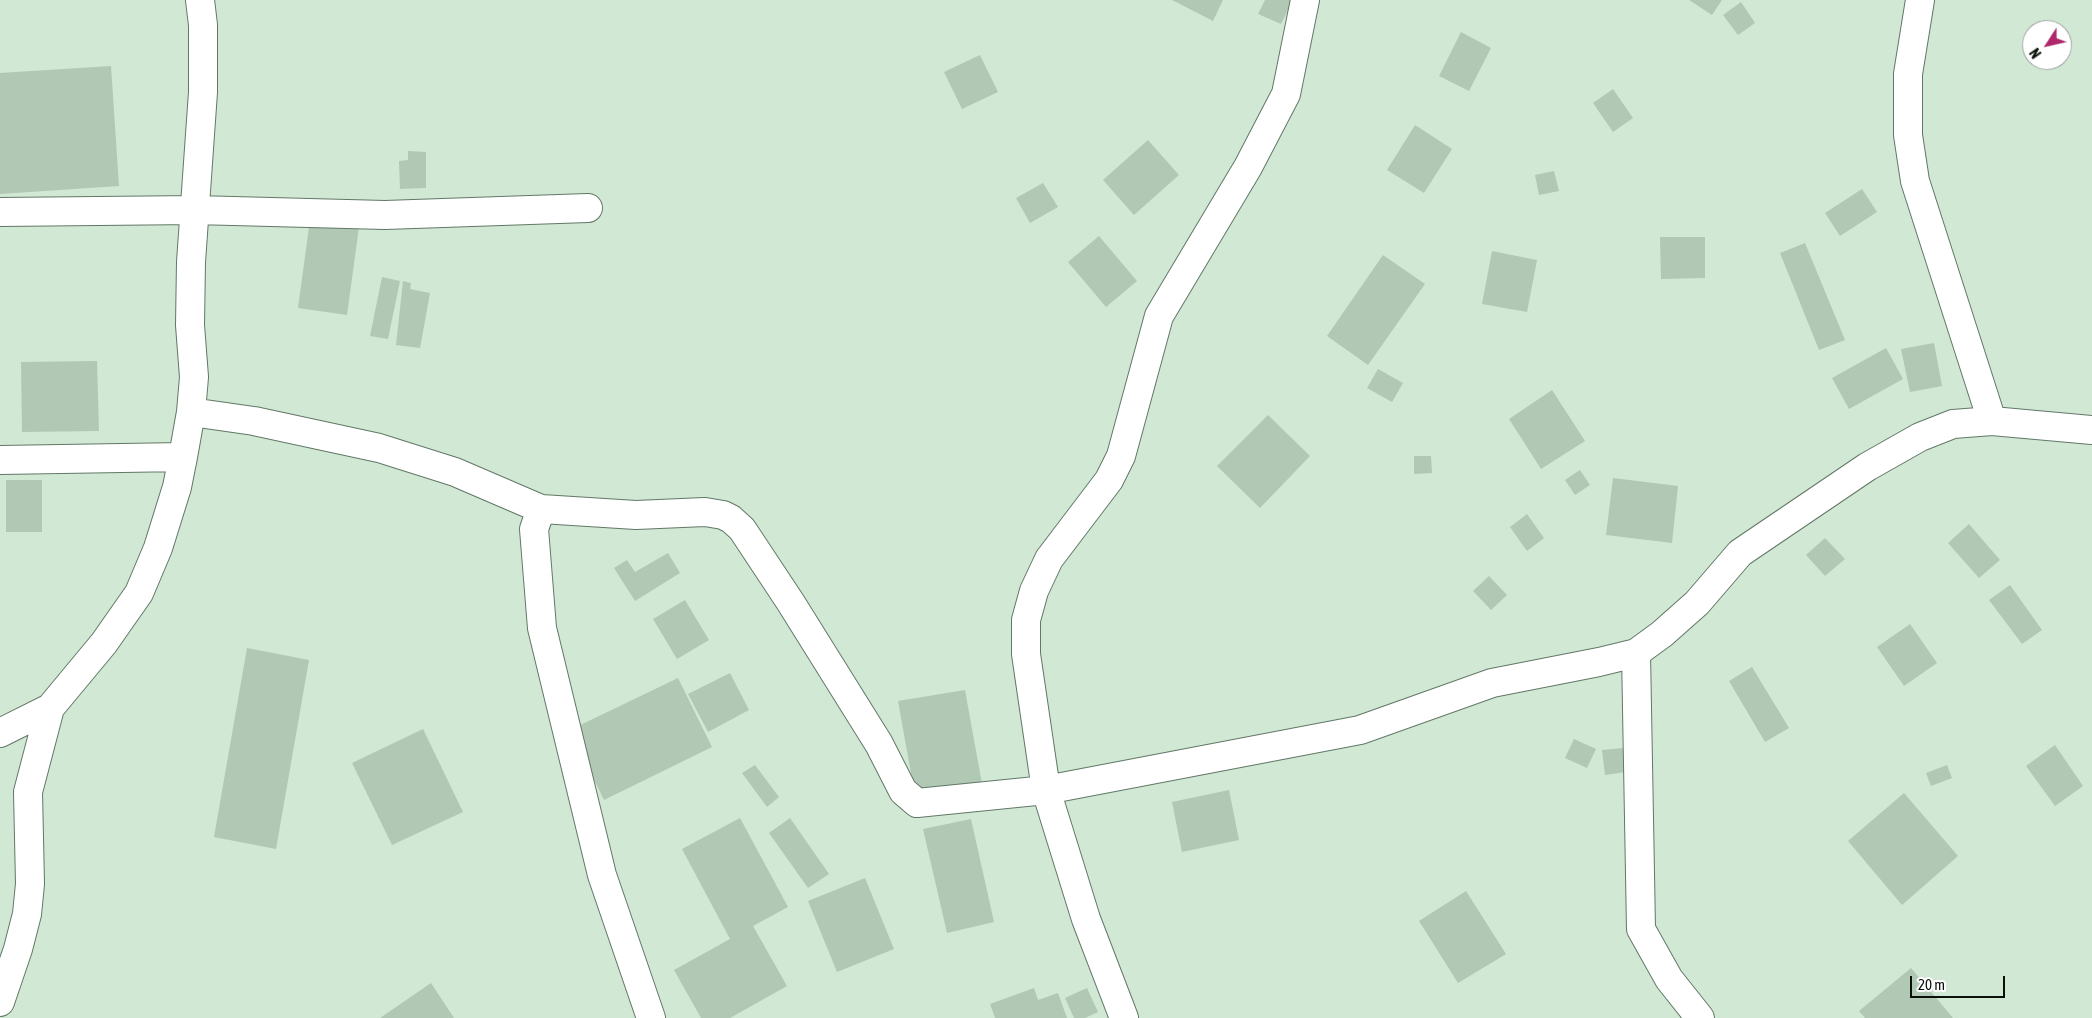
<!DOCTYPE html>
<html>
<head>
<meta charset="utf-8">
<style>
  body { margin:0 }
  #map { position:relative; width:2092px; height:1018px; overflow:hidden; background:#d0e8d4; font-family:"Asap Condensed",sans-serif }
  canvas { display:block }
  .north { position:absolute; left:2022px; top:20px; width:50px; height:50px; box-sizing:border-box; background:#fff; border:1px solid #9c9f9d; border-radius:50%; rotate:235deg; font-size:14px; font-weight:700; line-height:20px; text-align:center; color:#081009 }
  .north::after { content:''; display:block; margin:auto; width:18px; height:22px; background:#af286c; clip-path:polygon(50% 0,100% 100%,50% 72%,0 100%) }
  .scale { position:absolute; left:1910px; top:976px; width:95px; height:22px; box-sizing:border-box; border:2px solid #081009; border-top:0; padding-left:6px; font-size:15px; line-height:18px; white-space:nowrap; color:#081009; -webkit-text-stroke:4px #fff; paint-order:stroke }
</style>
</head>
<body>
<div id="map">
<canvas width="2092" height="1018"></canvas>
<div class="north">N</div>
<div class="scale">20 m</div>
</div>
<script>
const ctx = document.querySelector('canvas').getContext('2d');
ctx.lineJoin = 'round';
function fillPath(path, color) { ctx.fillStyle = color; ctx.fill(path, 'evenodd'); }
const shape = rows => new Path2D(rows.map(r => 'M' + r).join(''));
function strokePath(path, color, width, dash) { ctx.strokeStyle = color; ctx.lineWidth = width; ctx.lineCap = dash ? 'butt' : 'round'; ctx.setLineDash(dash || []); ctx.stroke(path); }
fillPath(shape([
  [1172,0,1223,0,1213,21],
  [1265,0,1293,0,1281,24,1258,14],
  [1689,0,1722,0,1712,15],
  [1741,2,1755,23,1738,35,1723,15],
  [1461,32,1491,48,1469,91,1439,76],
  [980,55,998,92,962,109,944,72],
  [111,66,119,186,0,194,0,73],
  [1613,89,1633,118,1613,132,1593,103],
  [1415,125,1452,149,1424,193,1387,170],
  [1148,140,1179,175,1134,215,1103,180],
  [408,151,426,152,426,188,400,189,399,161,408,160],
  [1554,171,1559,191,1539,195,1535,175],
  [1043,183,1058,207,1030,223,1016,198],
  [1862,189,1877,212,1840,236,1825,213],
  [310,220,359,227,347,315,298,308],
  [1099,236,1137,281,1106,307,1068,262],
  [1660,237,1705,237,1705,278,1661,279],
  [1805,243,1845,340,1819,350,1780,253],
  [1492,251,1537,260,1527,312,1482,304],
  [1383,255,1425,284,1368,365,1327,336],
  [382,277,400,281,388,339,370,336],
  [403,281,411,283,410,289,430,293,420,348,396,345],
  [1934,343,1942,386,1910,392,1901,349],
  [1886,348,1903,379,1849,409,1832,378],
  [97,361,99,431,22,432,21,362],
  [1378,369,1403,383,1392,402,1367,388],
  [1552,390,1585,441,1541,469,1509,419],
  [1268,415,1310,456,1260,508,1217,466],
  [1414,456,1431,456,1432,473,1414,474],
  [1580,470,1590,485,1575,495,1565,480],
  [1613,478,1678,486,1672,543,1606,535],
  [6,480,42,480,42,532,6,532],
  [1527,514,1544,538,1527,551,1510,527],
  [1969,524,2000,560,1979,578,1948,543],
  [1825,538,1845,559,1825,576,1806,555],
  [668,553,680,573,635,601,614,568,627,560,635,572],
  [1489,576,1507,595,1491,610,1473,591],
  [2010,585,2042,630,2022,644,1989,600],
  [685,600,709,640,677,659,653,619],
  [1910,624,1937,663,1904,686,1877,647],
  [247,648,309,660,276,849,214,837],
  [1752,667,1789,728,1765,742,1729,681],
  [730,673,749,710,708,732,688,694],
  [678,678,712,747,604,800,570,730],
  [965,690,982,784,915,796,898,701],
  [423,729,463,812,392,845,352,763],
  [1574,739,1596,749,1587,768,1565,758],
  [2055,745,2083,786,2055,806,2026,766],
  [1623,748,1626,772,1605,775,1602,750],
  [755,765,779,797,767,807,742,773],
  [1947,765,1952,778,1931,786,1926,773],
  [1229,790,1239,840,1182,852,1172,802],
  [1904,793,1958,856,1902,905,1848,841],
  [740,818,788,907,753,926,787,986,730,1018,701,1018,674,970,730,939,682,849],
  [790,818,829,874,808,888,769,833],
  [971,819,994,922,947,933,923,829],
  [865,878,894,949,837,972,808,901],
  [1466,891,1506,954,1458,983,1419,921],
  [1911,968,1953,1018,1865,1018,1859,1011],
  [431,983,454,1018,380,1018],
  [1034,988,1038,1000,1058,993,1067,1018,995,1018,990,1004],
  [1087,988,1098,1012,1085,1018,1074,1018,1065,998]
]), '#b0c8b4');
const street = shape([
  [1920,0,1908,74,1908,135,1915,181,1992,421],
  [0,212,195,210,385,215,588,208],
  [191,412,254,421,379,448,455,472,541,509,636,515,705,512,723,515,731,519,742,529,791,603,879,744,903,791,917,803,1046,790,1360,730,1492,683,1599,662,1636,653,1662,634,1697,603,1740,553,1867,467,1920,437,1953,424,1992,421,2092,430],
  [0,460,183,457],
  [541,509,534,529,542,628,602,875,651,1018],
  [1636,653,1641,929,1669,979,1700,1018],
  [0,733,50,708],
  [0,1002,18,949,27,914,30,884,28,792,50,708,104,643,139,593,158,548,177,487,183,457,191,412,194,377,190,325,191,262,203,92,203,25,200,0],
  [1124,1018,1086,919,1046,790,1026,654,1026,620,1034,591,1049,559,1109,480,1121,456,1159,316,1248,167,1286,94,1305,0]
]);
strokePath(street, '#627867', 30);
strokePath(street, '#fff', 28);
</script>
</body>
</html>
